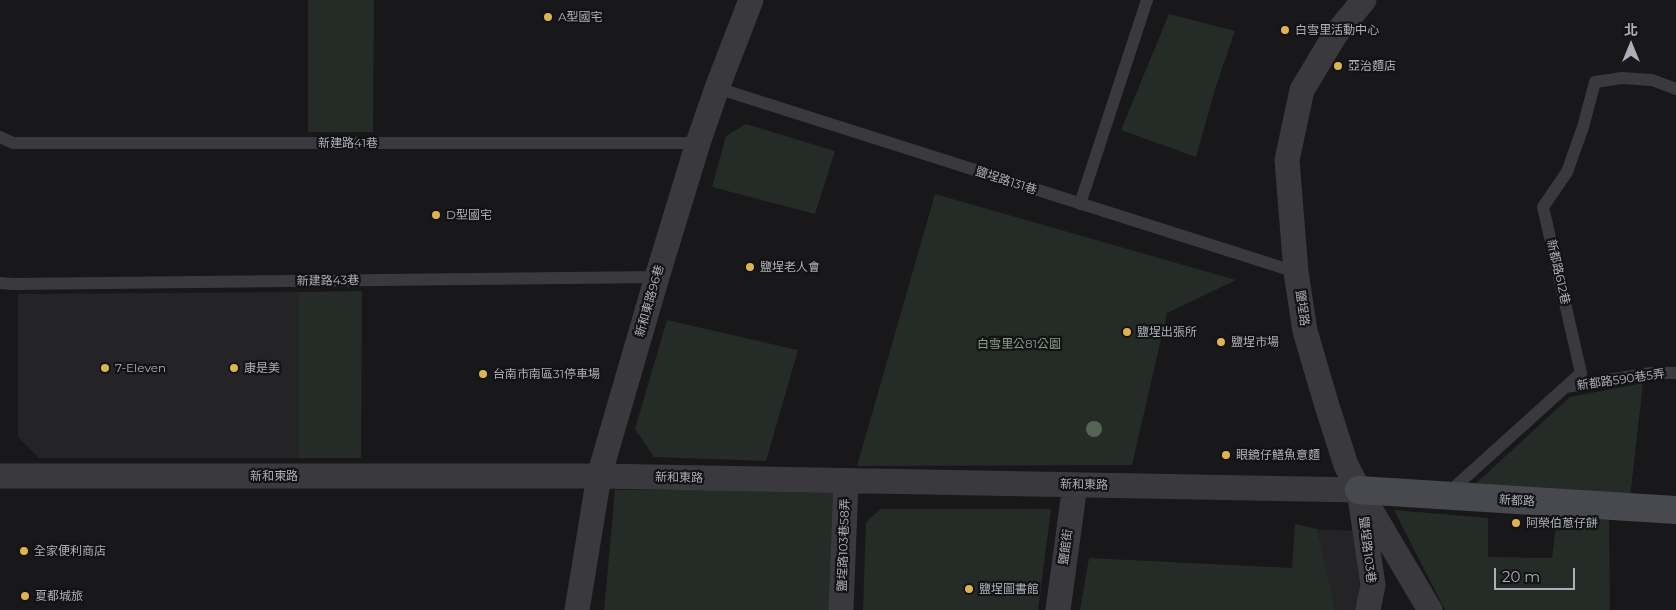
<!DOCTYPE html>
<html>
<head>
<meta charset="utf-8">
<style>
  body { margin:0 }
  #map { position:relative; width:1676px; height:610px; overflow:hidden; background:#18181a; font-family:Montserrat,"Noto Sans TC",sans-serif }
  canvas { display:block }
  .north { position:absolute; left:1606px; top:20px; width:50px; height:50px; -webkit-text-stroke:4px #131315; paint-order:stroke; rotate:0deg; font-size:14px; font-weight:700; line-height:20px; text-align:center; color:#acafb8 }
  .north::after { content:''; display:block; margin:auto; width:18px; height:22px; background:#acafb8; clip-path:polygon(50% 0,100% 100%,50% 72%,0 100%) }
  .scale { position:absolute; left:1494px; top:568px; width:81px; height:22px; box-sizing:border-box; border:2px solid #acafb8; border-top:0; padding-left:6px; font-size:15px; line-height:18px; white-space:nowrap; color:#acafb8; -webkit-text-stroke:4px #131315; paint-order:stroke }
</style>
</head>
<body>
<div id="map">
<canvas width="1676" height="610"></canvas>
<div class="north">北</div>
<div class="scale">20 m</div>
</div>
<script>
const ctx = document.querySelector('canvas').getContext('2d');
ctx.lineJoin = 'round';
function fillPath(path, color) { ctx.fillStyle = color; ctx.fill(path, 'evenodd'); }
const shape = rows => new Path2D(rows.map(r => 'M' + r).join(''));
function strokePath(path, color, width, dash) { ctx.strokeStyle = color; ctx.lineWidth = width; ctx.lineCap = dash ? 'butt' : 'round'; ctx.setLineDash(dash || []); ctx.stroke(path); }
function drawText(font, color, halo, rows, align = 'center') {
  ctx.font = font + ' Montserrat,"Noto Sans TC",sans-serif'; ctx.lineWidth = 4.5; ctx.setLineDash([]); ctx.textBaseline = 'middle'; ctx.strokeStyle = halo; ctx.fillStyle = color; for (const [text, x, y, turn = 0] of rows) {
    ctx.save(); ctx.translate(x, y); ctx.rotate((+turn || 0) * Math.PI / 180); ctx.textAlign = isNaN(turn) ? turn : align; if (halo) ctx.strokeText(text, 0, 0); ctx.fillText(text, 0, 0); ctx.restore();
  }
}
fillPath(shape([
  [299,292,299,458,39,458,18,437,18,294],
  [1317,529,1356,531,1366,585,1361,610,1336,610]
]), '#242427');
fillPath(shape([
  [308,0,374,0,373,132,308,132],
  [1169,14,1235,31,1216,86,1196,157,1121,130],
  [746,124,835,151,815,214,712,187,726,136],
  [935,194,1236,280,1167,313,1132,465,857,466],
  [362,291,361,458,299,458,299,292],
  [667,320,798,350,766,461,654,457,635,429],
  [1643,383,1630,498,1473,486,1570,397],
  [842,489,835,610,604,610,615,490],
  [881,509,1051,509,1038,610,863,610,866,522],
  [1394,510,1488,518,1488,557,1552,558,1557,516,1609,520,1610,610,1445,610],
  [1295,524,1317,529,1336,610,1080,610,1089,558,1292,568]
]), '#252b26');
strokePath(shape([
  [717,88,1296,272],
  [0,137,13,143,698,143],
  [1080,204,1147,0],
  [0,283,13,284,657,277],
  [1566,387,1651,373,1676,373],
  [1448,493,1581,373,1543,207,1567,172,1583,127,1595,82,1622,78,1652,80,1676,89]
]), '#3a3a3e', 12);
strokePath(shape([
  [1364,0,1335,35,1302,90,1287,160,1296,272,1305,331,1327,406,1346,465,1359,490,1430,610],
  [0,476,599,476,1359,490,1373,585,1368,610],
  [577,610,599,476,657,277,698,143,717,88,751,0],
  [841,610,846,481],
  [1058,610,1075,485]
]), '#3a3a3e', 25);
strokePath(shape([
  [1359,490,1676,510]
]), '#48494e', 28);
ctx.fillStyle = '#546356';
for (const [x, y] of [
  [1094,429]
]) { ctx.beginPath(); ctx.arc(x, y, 8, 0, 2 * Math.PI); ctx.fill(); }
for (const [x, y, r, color] of [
  [548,17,5,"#ddb44d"],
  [1285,30,5,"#ddb44d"],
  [1338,66,5,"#ddb44d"],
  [436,215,5,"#ddb44d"],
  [750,267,5,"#ddb44d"],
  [1127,332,5,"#ddb44d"],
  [1221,342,5,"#ddb44d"],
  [105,368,5,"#ddb44d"],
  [234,368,5,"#ddb44d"],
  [483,374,5,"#ddb44d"],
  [1226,455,5,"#ddb44d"],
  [1516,523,5,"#ddb44d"],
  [24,551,5,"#ddb44d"],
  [969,589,5,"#ddb44d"],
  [25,596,5,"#ddb44d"]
]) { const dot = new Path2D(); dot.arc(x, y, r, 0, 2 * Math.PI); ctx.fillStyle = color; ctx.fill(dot); strokePath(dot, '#131315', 2); }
drawText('12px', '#acafb8', '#131315', [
  ["A型國宅",558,17],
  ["白雪里活動中心",1295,30],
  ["亞治麵店",1348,66],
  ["D型國宅",446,215],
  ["鹽埕老人會",760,267],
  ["鹽埕出張所",1137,332],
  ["鹽埕市場",1231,342],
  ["7-Eleven",115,368],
  ["康是美",244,368],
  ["台南市南區31停車場",493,374],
  ["眼鏡仔鱔魚意麵",1236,455],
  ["阿榮伯蔥仔餅",1526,523],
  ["全家便利商店",34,551],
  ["鹽埕圖書館",979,589],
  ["夏都城旅",35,596]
], 'left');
drawText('12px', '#acafb8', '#131315', [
  ["新建路41巷",348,143],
  ["鹽埕路131巷",1006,181,18],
  ["新都路612巷",1558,272,77],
  ["新建路43巷",328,281,-1],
  ["新和東路96巷",650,301,-74],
  ["鹽埕路",1302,308,82],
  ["新都路590巷5弄",1621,380,-8],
  ["新和東路",274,476],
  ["新和東路",679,478,1],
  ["新和東路",1084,485,1],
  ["新都路",1517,501,3],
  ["鹽埕路103巷58弄",844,545,-88],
  ["鹽館街",1066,547,-82],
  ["鹽埕路103巷",1367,550,83]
]);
drawText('12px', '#85a088', '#131315', [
  ["白雪里公81公園",1019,344]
]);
</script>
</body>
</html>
